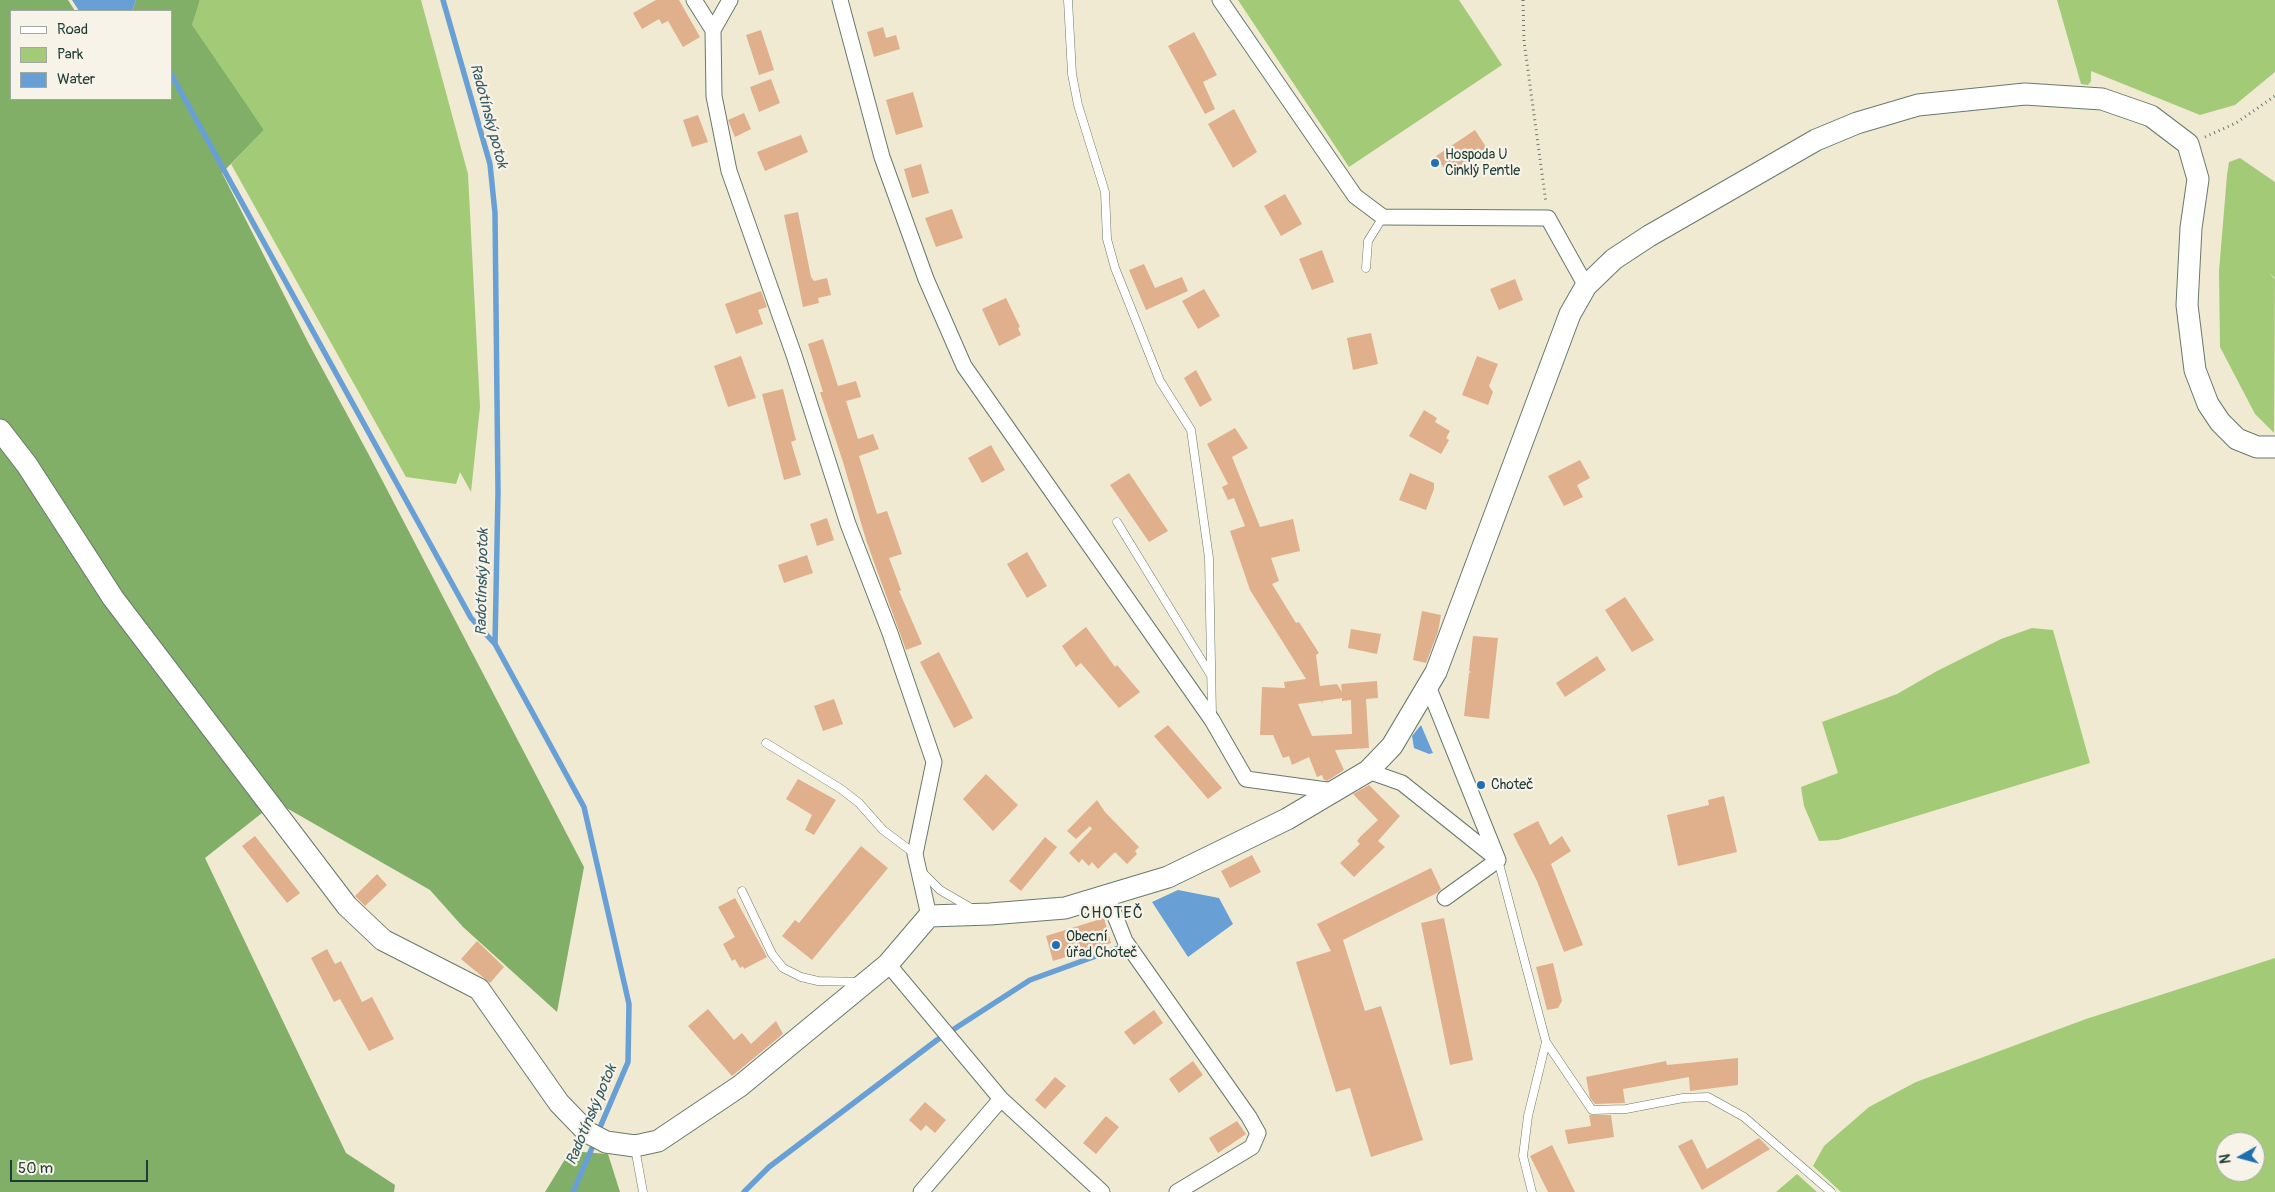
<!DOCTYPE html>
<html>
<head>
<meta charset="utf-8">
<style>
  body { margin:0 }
  #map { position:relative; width:2275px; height:1192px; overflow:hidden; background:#f0ead3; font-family:Pangolin,sans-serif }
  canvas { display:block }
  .legend { position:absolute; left:10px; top:10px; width:162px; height:90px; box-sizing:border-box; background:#f7f3e8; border:1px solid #a1aaa0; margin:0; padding:6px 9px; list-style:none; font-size:15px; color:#1f3d34 }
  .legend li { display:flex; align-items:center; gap:10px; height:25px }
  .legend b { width:25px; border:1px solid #a1aaa0 }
  .north { position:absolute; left:2215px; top:1132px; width:50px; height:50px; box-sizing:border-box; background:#f7f3e8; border:1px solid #a1aaa0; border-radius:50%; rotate:263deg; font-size:14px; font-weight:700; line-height:20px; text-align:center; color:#1f3d34 }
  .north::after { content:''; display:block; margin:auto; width:18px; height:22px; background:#1f6fb2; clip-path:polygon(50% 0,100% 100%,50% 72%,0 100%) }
  .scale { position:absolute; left:10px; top:1160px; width:138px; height:22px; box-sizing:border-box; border:2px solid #1f3d34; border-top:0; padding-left:6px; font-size:15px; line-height:18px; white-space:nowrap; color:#1f3d34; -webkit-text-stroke:4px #f7f3e8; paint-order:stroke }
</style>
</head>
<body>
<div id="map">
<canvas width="2275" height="1192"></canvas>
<ul class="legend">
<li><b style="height:6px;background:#fff"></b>Road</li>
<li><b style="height:14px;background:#a3cb77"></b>Park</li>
<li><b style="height:14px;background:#68a0d6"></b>Water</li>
</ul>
<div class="north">N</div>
<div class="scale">50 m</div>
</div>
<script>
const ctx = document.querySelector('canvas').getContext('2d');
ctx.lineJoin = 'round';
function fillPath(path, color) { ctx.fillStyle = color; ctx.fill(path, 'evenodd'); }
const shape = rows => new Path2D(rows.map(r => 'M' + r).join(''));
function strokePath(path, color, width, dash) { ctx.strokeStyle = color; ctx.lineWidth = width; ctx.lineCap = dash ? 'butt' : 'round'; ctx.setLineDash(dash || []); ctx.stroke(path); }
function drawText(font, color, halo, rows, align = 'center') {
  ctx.font = font + ' Pangolin,sans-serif'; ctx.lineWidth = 4.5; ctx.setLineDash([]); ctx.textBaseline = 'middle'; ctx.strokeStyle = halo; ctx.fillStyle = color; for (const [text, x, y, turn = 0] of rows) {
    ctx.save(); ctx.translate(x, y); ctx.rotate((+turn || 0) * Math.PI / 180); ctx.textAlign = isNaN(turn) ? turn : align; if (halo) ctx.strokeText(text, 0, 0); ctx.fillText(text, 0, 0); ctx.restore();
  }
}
fillPath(shape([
  [200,0,421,0,468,174,480,407,471,492,460,472,456,484,406,477,231,164,264,130,191,27],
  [1238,0,1459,0,1502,65,1349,167],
  [2057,0,2275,0,2275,72,2235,105,2200,115,2091,71,2091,81,2088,85,2081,84],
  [2240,158,2275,182,2275,278,2268,272,2275,279,2274,433,2255,414,2220,347,2219,271,2227,175,2229,162],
  [2032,628,2053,630,2090,763,1838,840,1819,841,1804,806,1801,787,1838,773,1822,722,1897,694,1937,671,2001,639],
  [2275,958,2275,1192,1841,1192,1813,1166,1824,1146,1869,1107,1916,1082,2086,1019],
  [2225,1142,2255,1142,2255,1172,2225,1172],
  [1797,1174,1817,1192,1776,1192]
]), '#a3cb77');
fillPath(shape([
  [0,0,68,0,75,11,11,11,11,99,171,99,171,11,132,11,136,0,200,0,192,25,264,130,222,173,309,344,369,455,584,867,557,1012,463,927,430,890,276,802,205,858,346,1153,395,1185,394,1192,0,1192],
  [570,1151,608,1154,620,1192,545,1192]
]), '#82af68');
fillPath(shape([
  [72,0,136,0,132,11,79,11],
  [1421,725,1433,753,1429,754,1414,748,1412,736],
  [1178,890,1219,898,1233,924,1188,957,1152,902]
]), '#68a0d6');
strokePath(shape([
  [443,0,490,164,495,213,498,492,495,644,584,807,629,1004,628,1062,598,1132],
  [171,74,471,618,495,644],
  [573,1192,595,1141],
  [744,1192,769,1167,937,1040,1030,980,1118,948]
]), '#68a0d6', 5.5);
fillPath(shape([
  [656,0,679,0,700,37,683,47,668,21,662,24,659,19,642,29,633,13],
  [883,27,886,38,896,35,900,49,874,57,867,32],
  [761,30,774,70,759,75,746,35],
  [1194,32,1217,75,1203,82,1215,109,1205,114,1168,46],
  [771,79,780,103,759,112,750,87],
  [913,92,923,127,896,135,886,100],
  [1234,109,1257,152,1233,168,1208,124],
  [744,113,751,129,735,137,728,120],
  [698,115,708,142,692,147,683,120],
  [1475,130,1488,150,1449,176,1436,156],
  [801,135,808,152,765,171,757,152],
  [921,164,929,193,912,198,904,169],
  [1285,194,1302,224,1281,236,1264,206],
  [952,209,963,238,936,247,925,218],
  [798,212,811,277,814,281,827,278,831,295,818,298,819,303,803,307,784,215],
  [1322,250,1334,282,1312,290,1299,259],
  [1144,264,1155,288,1182,277,1188,291,1146,310,1129,270],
  [1515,279,1523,300,1499,310,1490,289],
  [1204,289,1220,316,1198,329,1182,301],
  [761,291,767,307,758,310,763,324,736,334,725,304],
  [1006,298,1020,327,1018,328,1021,335,999,346,982,309],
  [1371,333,1378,364,1353,370,1347,338],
  [823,339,838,386,856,381,861,397,846,401,858,439,873,434,879,449,859,456,877,514,887,511,902,554,889,558,901,590,899,591,922,644,906,650,867,543,843,462,820,392,823,392,808,344],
  [741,356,756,398,728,407,714,366],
  [1477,356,1498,364,1489,386,1493,392,1488,405,1462,395],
  [1196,370,1212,400,1200,407,1184,378],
  [783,389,796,440,791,442,801,475,784,480,762,394],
  [1424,410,1437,418,1435,422,1450,431,1446,438,1449,440,1441,454,1409,436],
  [1235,428,1248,448,1232,457,1260,527,1293,519,1300,551,1271,558,1279,581,1272,584,1296,623,1299,622,1319,653,1316,655,1320,686,1337,684,1342,692,1341,684,1377,681,1378,698,1366,699,1369,748,1335,750,1344,770,1327,781,1324,780,1322,775,1317,777,1309,757,1292,765,1289,756,1283,758,1273,735,1260,735,1262,687,1285,688,1284,682,1306,679,1250,590,1230,531,1245,526,1234,498,1228,500,1222,487,1228,484,1207,444],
  [1342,698,1342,701,1351,700,1352,734,1312,736,1298,704,1321,701,1323,704,1322,701],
  [991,445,1005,470,982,483,968,458],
  [1580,460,1590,478,1577,485,1583,497,1564,506,1548,476],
  [1129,473,1168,531,1149,542,1110,485],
  [1410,473,1434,483,1434,489,1426,510,1399,500],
  [827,518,834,540,817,546,810,524],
  [1027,552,1047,586,1027,598,1007,564],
  [807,555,813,573,784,583,778,565],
  [1625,597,1654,640,1632,652,1605,610],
  [1422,611,1441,615,1438,632,1426,663,1413,660],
  [1086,627,1115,667,1117,665,1140,692,1119,708,1081,663,1076,667,1062,646],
  [1351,629,1381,634,1377,654,1348,648],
  [1473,636,1498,638,1489,719,1464,716,1469,673,1471,672,1469,671],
  [939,652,973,718,954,728,920,662],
  [1597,656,1606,670,1565,697,1556,683],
  [834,699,843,724,823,731,814,706],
  [1168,725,1222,788,1208,799,1154,736],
  [986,774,1018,805,993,831,963,799],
  [798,779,836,800,814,835,805,830,812,815,786,799],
  [1369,785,1400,816,1378,841,1385,847,1354,877,1340,863,1360,844,1357,841,1361,836,1378,820,1353,794],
  [1724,796,1737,852,1678,866,1667,815,1709,805,1708,800],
  [1097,800,1105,812,1139,847,1135,851,1137,854,1127,864,1115,852,1098,869,1092,862,1089,866,1082,859,1079,863,1069,853,1092,829,1090,826,1076,839,1067,831],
  [1538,821,1550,845,1562,836,1571,851,1551,864,1583,945,1564,952,1537,881,1513,834],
  [255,836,300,893,287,903,242,846],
  [1045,837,1057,847,1021,891,1009,881],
  [861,846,888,868,812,960,782,936,795,920,799,923],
  [1252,855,1261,872,1230,888,1221,871],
  [1431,868,1441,889,1437,893,1343,940,1365,1011,1381,1006,1423,1140,1371,1157,1350,1088,1336,1092,1296,962,1331,951,1317,924],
  [377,874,387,885,365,906,355,896],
  [735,898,767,957,744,969,743,966,740,968,735,959,732,961,723,944,735,937,718,907],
  [1104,918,1111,943,1053,961,1046,936],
  [1444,918,1473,1060,1450,1065,1421,923],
  [477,941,504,967,490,983,461,959],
  [327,949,335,964,341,961,362,1002,372,997,394,1039,369,1051,340,999,334,1002,311,958],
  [1553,963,1562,1001,1558,1008,1547,1010,1536,967],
  [708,1009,734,1040,742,1033,751,1044,776,1021,783,1034,732,1076,688,1026],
  [1154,1010,1163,1023,1134,1045,1124,1032],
  [1738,1058,1738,1085,1690,1091,1689,1077,1623,1089,1625,1103,1623,1103,1595,1104,1590,1098,1586,1077,1666,1061,1667,1065],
  [1193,1061,1203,1075,1179,1093,1169,1079],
  [1055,1077,1066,1086,1045,1109,1035,1100],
  [925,1102,946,1120,935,1133,926,1125,921,1131,909,1120],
  [1589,1115,1611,1115,1614,1137,1568,1144,1565,1130,1591,1126],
  [1106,1116,1119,1127,1096,1154,1083,1143],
  [1237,1121,1246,1134,1218,1153,1209,1138],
  [1759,1138,1770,1149,1702,1190,1678,1146,1692,1139,1707,1169],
  [1552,1145,1575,1192,1548,1192,1530,1156]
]), '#e0af8c');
const lane = shape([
  [1068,0,1072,74,1078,105,1105,192,1107,239,1115,268,1160,381,1191,430,1209,558,1212,716],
  [1366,268,1368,241,1383,217],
  [1117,522,1210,674],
  [766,743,841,789,859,803,883,830,915,854],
  [1498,860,1546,1042,1528,1116,1523,1156,1532,1192],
  [922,872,940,890,971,908],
  [742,891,772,954,783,968,801,977,818,981,859,982],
  [1546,1042,1592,1110,1626,1109,1683,1098,1708,1097,1744,1117,1831,1192],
  [635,1148,643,1192]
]);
const street = shape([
  [694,0,713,30],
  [730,0,713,30,714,96,729,171,794,355,848,524,890,633,934,762,915,854,929,916],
  [840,0,882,157,926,279,964,366,1212,720,1246,779,1334,791],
  [1220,0,1355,196,1383,217,1548,218,1586,286],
  [1428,686,1498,860],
  [1368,771,1402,783,1497,859],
  [1107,896,1125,941,1249,1117,1258,1133,1252,1147,1177,1192],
  [1445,898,1498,860],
  [888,964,1001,1099,1102,1192],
  [921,1192,1001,1099]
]);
const secondary = shape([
  [0,430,27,465,113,598,347,906,383,940,479,989,559,1103,587,1132,606,1142,635,1146,658,1141,740,1086,888,964,929,916,990,914,1065,908,1168,877,1287,819,1368,771,1392,746,1436,672,1570,314,1586,286,1614,259,1649,236,1816,140,1857,123,1918,105,2025,94,2102,99,2151,116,2188,144,2198,179,2191,228,2187,305,2195,370,2208,404,2220,422,2237,439,2257,447,2275,447]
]);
strokePath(lane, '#687a6c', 9);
strokePath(street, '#687a6c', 17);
strokePath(secondary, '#687a6c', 23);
strokePath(shape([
  [1523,0,1524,41,1546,203],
  [2205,137,2236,123,2275,96]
]), '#687a6c', 3, [1, 4]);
strokePath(lane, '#fff', 8);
strokePath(street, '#fff', 15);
strokePath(secondary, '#fff', 21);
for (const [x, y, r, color] of [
  [1435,163,5,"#1f6fb2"],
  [1481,785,5,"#1f6fb2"],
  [1056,945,5,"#1f6fb2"]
]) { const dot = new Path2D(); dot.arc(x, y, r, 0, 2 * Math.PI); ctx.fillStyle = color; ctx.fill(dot); strokePath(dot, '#f7f3e8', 2); }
drawText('14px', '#1f3d34', '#f7f3e8', [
  ["Hospoda U",1445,155],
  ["Cinklý Pentle",1445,171],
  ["Choteč",1491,785],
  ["Obecní",1066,937],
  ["úřad Choteč",1066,953]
], 'left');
drawText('italic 15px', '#355b65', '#f7f3e8', [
  ["Radotínský potok",488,116,75],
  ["Radotínský potok",483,582,-89],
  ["Radotínský potok",592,1115,-67]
]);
ctx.letterSpacing = '1px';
drawText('16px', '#1f3d34', '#f7f3e8', [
  ["CHOTEČ",1112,914]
]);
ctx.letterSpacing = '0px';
</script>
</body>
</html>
